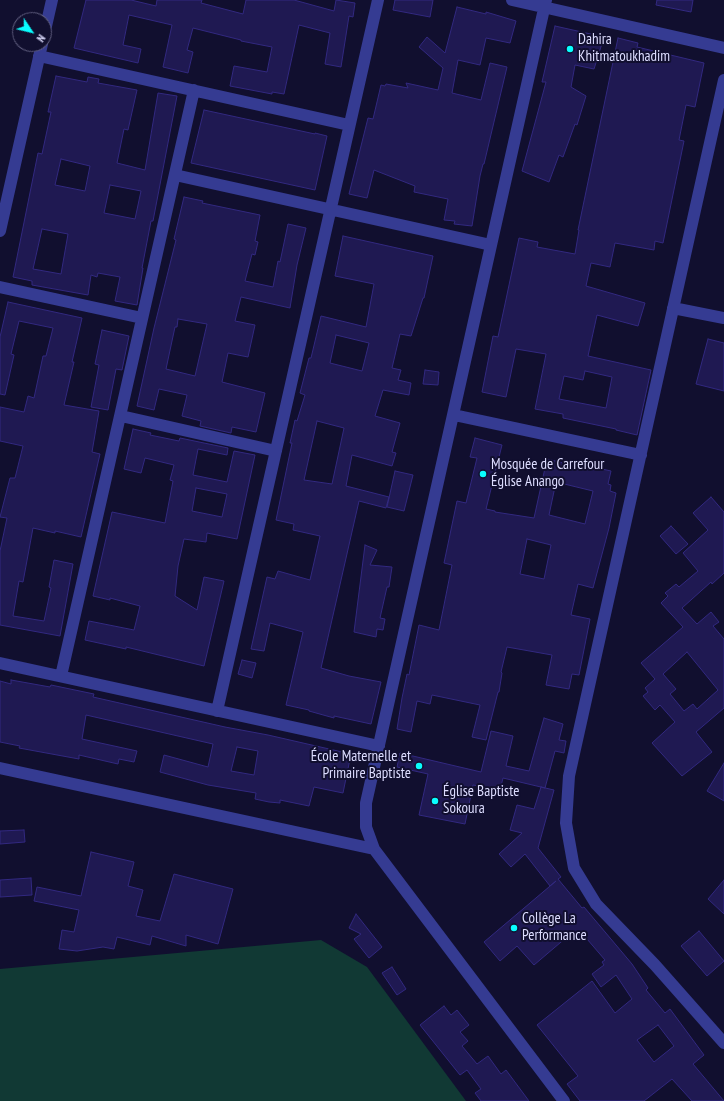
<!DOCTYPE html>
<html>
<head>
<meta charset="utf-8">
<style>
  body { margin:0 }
  #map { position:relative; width:724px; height:1101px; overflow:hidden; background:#110f2f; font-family:"PT Sans Narrow",sans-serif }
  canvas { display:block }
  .north { position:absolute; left:12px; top:12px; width:40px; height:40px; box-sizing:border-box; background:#110f2f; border:1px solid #636182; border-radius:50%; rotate:125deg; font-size:11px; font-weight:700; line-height:16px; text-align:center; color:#ddf }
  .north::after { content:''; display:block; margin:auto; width:14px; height:18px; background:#09feff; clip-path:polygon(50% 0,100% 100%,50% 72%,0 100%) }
</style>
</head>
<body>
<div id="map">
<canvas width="724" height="1101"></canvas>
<div class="north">N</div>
</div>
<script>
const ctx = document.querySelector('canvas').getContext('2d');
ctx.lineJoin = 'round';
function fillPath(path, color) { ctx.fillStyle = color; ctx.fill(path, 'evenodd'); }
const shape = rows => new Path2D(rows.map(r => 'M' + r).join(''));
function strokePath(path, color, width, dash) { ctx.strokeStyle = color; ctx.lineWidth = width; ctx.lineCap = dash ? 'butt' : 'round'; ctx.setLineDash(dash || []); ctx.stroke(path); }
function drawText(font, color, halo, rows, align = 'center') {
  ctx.font = font + ' "PT Sans Narrow",sans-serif'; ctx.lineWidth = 4; ctx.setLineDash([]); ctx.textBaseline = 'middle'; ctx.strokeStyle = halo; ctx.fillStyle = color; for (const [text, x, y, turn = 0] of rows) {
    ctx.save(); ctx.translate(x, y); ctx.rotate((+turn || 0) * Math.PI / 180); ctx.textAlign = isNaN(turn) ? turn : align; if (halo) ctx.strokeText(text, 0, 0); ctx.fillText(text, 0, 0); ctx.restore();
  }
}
fillPath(shape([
  [321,940,367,967,466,1101,0,1101,0,969]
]), '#113934');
const building = shape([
  [86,0,131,0,156,6,157,0,202,0,201,3,243,14,246,0,294,0,334,11,336,0,355,3,353,17,349,16,341,67,325,64,330,33,299,25,284,94,272,92,272,94,230,86,234,66,267,72,272,47,241,41,241,40,193,28,187,50,193,52,188,73,163,67,172,25,129,15,123,45,141,49,138,63,74,48,86,0],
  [395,0,433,0,430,17,393,10,395,0],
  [657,0,693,0,691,12,656,5,657,0],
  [457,7,486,14,486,12,516,21,510,43,486,38,480,65,458,60,452,93,481,100,490,63,507,67,484,164,483,164,480,176,472,226,454,224,455,221,444,220,448,199,414,192,415,186,374,170,367,198,349,194,368,118,373,119,381,85,385,86,386,84,408,88,406,83,438,90,443,68,419,47,427,37,445,53,457,7],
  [555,26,604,37,594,69,575,65,571,87,586,96,577,125,575,124,563,157,559,155,549,182,522,171,546,82,542,82,555,26],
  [618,38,638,43,637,47,704,63,695,107,686,105,679,140,684,141,663,243,655,241,654,250,615,243,610,267,591,263,586,286,645,303,638,326,597,315,588,356,651,370,637,435,616,430,616,429,563,418,563,414,535,409,546,354,516,349,506,397,482,392,493,336,498,337,519,238,538,242,537,247,575,254,579,230,578,230,618,38],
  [585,371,612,377,606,408,559,399,564,376,583,380,585,371],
  [56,76,87,82,88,77,99,79,98,83,137,90,128,130,124,129,117,163,145,170,158,93,177,96,153,221,151,221,142,268,143,268,137,305,115,301,120,277,98,273,97,277,91,275,88,295,32,285,32,281,13,277,38,153,42,154,51,112,48,112,56,76],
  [61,159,90,166,85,191,55,185,61,159],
  [110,185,141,191,135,219,104,213,110,185],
  [42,229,68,234,61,274,33,269,42,229],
  [204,110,315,134,315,133,327,136,315,190,191,163,204,110],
  [184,197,203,201,202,203,260,215,255,241,258,242,255,255,252,254,245,281,273,287,278,261,280,262,288,224,306,228,297,265,290,308,241,297,235,321,255,325,248,357,228,353,222,382,265,393,256,432,232,427,231,433,200,426,201,421,182,416,187,395,159,389,154,410,137,406,154,328,176,240,174,239,184,197],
  [178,319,207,324,195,376,166,369,175,327,177,327,178,319],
  [343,236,433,256,424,298,423,298,411,336,400,334,392,368,401,370,398,380,411,383,409,395,383,390,375,416,400,423,392,452,396,453,392,466,352,455,346,486,389,497,386,508,359,501,321,668,349,676,381,682,371,724,334,716,334,718,309,711,309,710,286,705,303,632,270,623,264,651,251,649,267,577,275,579,278,571,310,580,320,536,293,530,294,524,276,520,292,443,290,443,295,420,297,421,305,395,300,393,309,358,311,358,321,316,366,327,374,284,335,276,343,236],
  [336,335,369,343,362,371,330,363,336,335],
  [317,421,344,428,332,484,304,480,317,421],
  [8,302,82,318,72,362,74,362,64,405,99,411,92,452,100,454,81,537,55,531,55,533,33,528,23,582,19,581,13,616,44,621,51,588,49,587,54,560,73,564,60,636,0,625,0,551,7,518,0,517,10,478,15,478,23,446,0,441,0,407,24,412,28,396,34,398,43,356,46,356,53,328,19,321,11,354,14,355,5,395,0,394,0,337,8,302],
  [102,330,129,336,122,370,116,369,108,410,91,407,99,365,95,364,102,330],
  [708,339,724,343,724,391,696,384,708,339],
  [425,370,439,372,438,385,423,384,425,370],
  [133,429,151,433,150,435,179,441,180,438,228,448,227,455,198,449,193,475,227,482,234,451,255,455,237,539,207,533,206,542,184,539,178,566,175,596,197,610,204,577,224,581,204,666,126,647,126,649,85,640,89,621,134,630,140,606,110,598,110,600,93,596,112,512,165,523,173,481,170,480,174,465,145,458,141,473,124,469,133,429],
  [196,488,227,494,222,517,192,511,196,488],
  [475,438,502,445,486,509,495,511,495,512,534,518,547,459,588,469,589,466,611,471,608,484,611,485,610,491,616,493,609,528,593,588,578,584,571,615,590,619,579,675,572,674,569,689,546,685,552,655,507,647,501,672,502,673,499,692,498,692,486,740,472,737,480,705,432,695,430,704,417,701,411,732,397,729,402,698,407,674,409,675,419,625,439,630,452,565,444,563,457,501,466,503,477,458,470,457,475,438],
  [556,482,593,491,585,524,549,515,556,482],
  [527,539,551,545,544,579,520,574,527,539],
  [395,471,413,475,404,511,387,507,395,471],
  [711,497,724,512,724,573,712,584,711,582,682,608,697,624,711,612,719,622,713,626,724,639,724,708,696,732,712,752,682,776,652,743,675,722,660,705,655,710,643,696,648,692,645,688,655,679,641,663,683,627,661,603,668,596,665,593,676,584,679,587,698,571,683,553,708,530,693,513,711,497],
  [687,652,718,690,697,709,693,704,684,711,670,694,676,689,663,674,687,652],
  [671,526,688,544,676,554,660,536,671,526],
  [365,545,377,550,370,565,392,567,389,587,387,587,380,618,385,619,383,630,377,629,376,637,354,632,365,545],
  [242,660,256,663,252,678,238,674,242,660],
  [11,680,50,687,51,685,94,694,93,697,225,727,268,735,351,754,343,793,314,787,309,806,280,800,280,803,269,802,255,799,256,793,208,785,160,772,164,755,208,767,213,744,86,715,82,739,137,751,134,762,119,759,118,764,79,755,79,759,19,748,20,746,0,742,0,681,11,684,11,680],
  [237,747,258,751,254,775,231,771,237,747],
  [544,718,563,724,559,740,566,741,564,753,555,751,545,788,503,778,500,790,473,785,465,824,419,815,428,774,397,767,400,753,481,772,491,731,513,736,506,766,529,771,544,718],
  [724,763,724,801,707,791,724,763],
  [541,787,554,790,538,848,561,877,558,879,582,908,584,907,632,964,648,988,646,990,665,1013,670,1009,704,1055,693,1064,724,1101,692,1101,672,1079,644,1101,580,1101,567,1084,578,1076,537,1025,592,981,615,1013,632,999,616,975,601,987,592,974,604,965,602,962,605,960,587,939,583,941,574,931,534,965,517,946,500,961,484,942,556,881,550,886,525,854,511,867,499,854,522,833,510,830,517,805,534,809,541,787],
  [658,1025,674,1046,654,1062,637,1040,658,1025],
  [24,830,25,842,0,844,0,831,24,830],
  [91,852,134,862,128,886,143,890,136,916,160,921,174,874,233,889,218,944,186,935,186,946,152,936,150,945,117,937,114,949,103,947,77,951,59,949,62,930,74,932,79,910,34,901,37,887,81,896,91,852],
  [31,878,32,895,0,897,0,880,31,878],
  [724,880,724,914,708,899,724,880],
  [356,914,382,947,369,958,354,939,361,934,349,928,356,914],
  [699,931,724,961,707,976,681,946,699,931],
  [392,967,406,989,397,995,382,973,392,967],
  [444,1006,451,1015,457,1010,469,1025,460,1032,468,1041,462,1046,477,1064,488,1056,501,1074,506,1070,529,1101,481,1101,475,1093,481,1089,467,1070,460,1075,420,1025,444,1006]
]);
fillPath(building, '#1f1952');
strokePath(building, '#322980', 1);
strokePath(shape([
  [512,0,724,48],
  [546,0,366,803,366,827,374,849,564,1101],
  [44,35,52,0],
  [39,56,349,125],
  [724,80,569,776,566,823,574,868,596,904,655,965,724,1043],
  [175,175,491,245],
  [0,231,42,44],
  [0,287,142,318],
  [673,308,724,318],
  [454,415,641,455],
  [121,416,276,451],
  [0,663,379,746],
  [61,676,194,90],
  [217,711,378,0],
  [0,768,374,849]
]), '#353b92', 12);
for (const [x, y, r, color] of [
  [570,49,4,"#09feff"],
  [483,474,4,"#09feff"],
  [419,766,4,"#09feff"],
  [435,801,4,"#09feff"],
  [514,928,4,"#09feff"]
]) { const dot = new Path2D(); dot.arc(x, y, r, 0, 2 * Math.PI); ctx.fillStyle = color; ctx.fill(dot); strokePath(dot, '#110f2f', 1.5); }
drawText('15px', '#ddf', '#110f2f', [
  ["Dahira",578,40],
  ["Khitmatoukhadim",578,57],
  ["Mosquée de Carrefour",491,465],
  ["Église Anango",491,482],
  ["École Maternelle et",411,757,"right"],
  ["Primaire Baptiste",411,774,"right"],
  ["Église Baptiste",443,792],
  ["Sokoura",443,809],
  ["Collège La",522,919],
  ["Performance",522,936]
], 'left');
</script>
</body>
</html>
